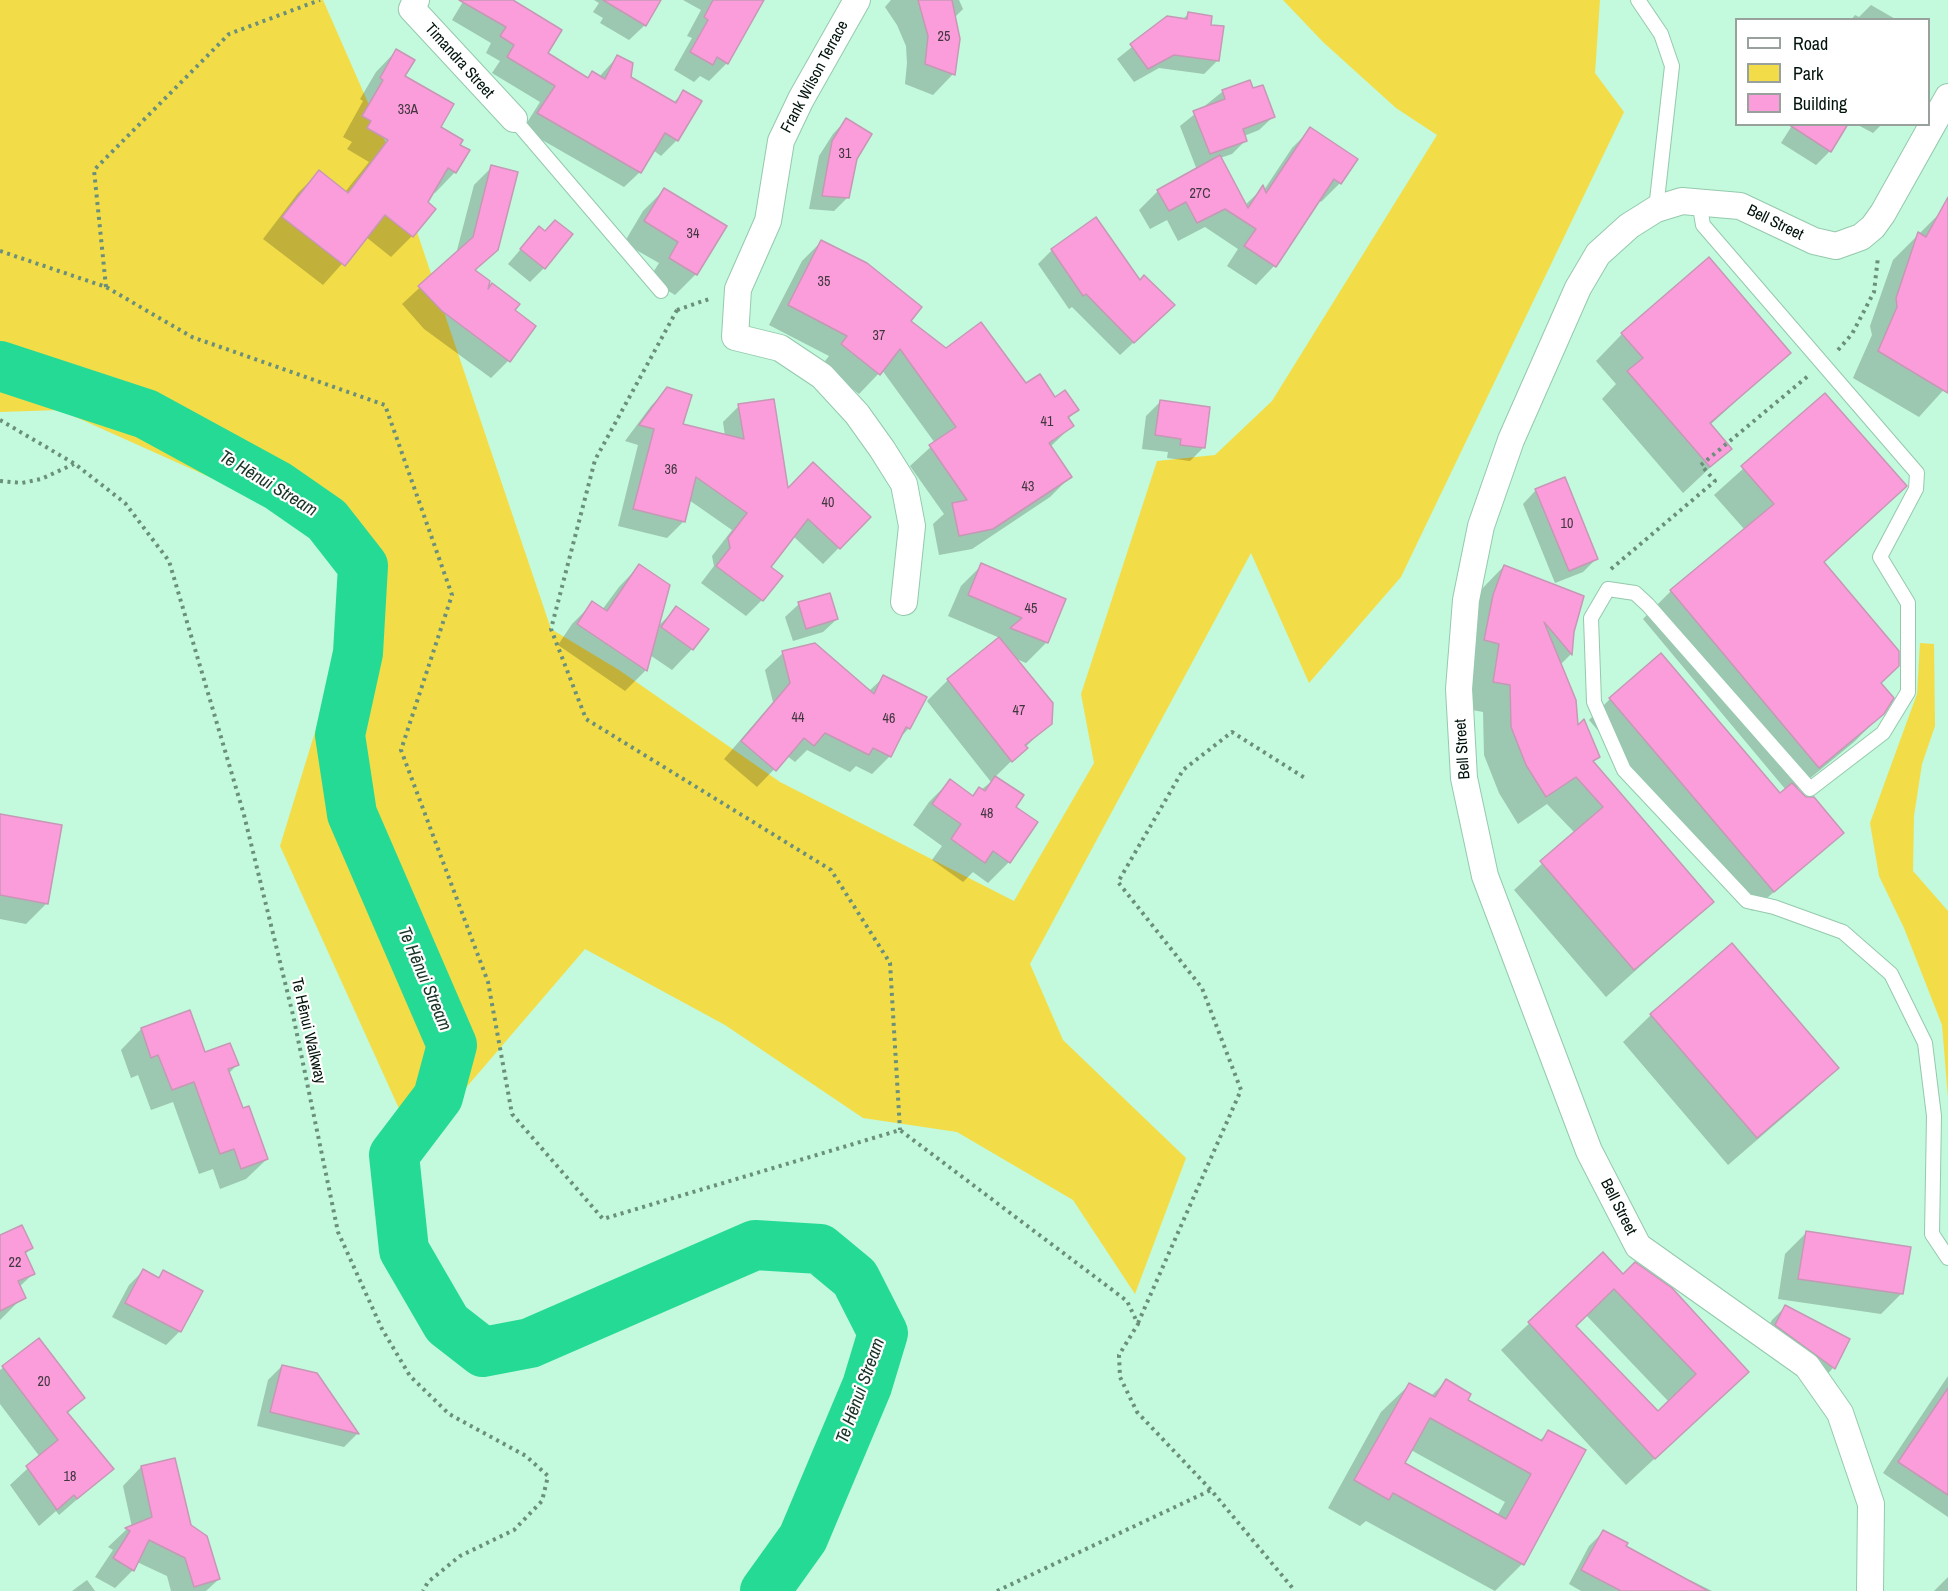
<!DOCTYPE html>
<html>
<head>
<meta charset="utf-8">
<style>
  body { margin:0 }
  #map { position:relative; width:1948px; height:1591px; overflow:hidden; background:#c3f9dc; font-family:"Archivo Narrow",sans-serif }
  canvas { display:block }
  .legend { position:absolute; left:1735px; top:18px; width:195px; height:108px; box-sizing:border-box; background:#fff; border:2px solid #99a19d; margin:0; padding:8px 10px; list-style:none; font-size:18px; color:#01130a }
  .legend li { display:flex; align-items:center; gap:12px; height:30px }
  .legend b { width:30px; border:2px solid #99a19d }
</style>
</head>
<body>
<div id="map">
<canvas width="1948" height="1591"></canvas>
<ul class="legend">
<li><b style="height:8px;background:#fff"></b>Road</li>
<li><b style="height:16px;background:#f2dd49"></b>Park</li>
<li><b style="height:16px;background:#fb9ddb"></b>Building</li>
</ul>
</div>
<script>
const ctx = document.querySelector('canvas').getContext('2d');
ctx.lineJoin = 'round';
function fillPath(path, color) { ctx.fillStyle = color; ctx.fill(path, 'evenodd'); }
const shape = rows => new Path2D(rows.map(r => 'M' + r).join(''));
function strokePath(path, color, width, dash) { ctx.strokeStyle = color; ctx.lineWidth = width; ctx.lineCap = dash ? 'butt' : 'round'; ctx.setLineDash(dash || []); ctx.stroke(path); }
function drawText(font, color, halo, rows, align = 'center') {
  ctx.font = font + ' "Archivo Narrow",sans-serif'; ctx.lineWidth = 4.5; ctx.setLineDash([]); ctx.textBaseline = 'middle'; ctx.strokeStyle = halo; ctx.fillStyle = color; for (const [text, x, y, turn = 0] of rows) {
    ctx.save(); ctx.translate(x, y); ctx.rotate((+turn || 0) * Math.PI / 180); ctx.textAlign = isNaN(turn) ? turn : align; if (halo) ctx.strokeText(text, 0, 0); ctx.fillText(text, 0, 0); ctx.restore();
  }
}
fillPath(shape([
  [0,0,323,0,391,155,551,629,619,670,780,782,1014,901,1094,763,1081,694,1157,461,1215,455,1272,401,1437,135,1396,108,1323,42,1283,0,1600,0,1595,73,1624,112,1401,577,1309,683,1251,553,1030,964,1063,1040,1186,1158,1135,1294,1073,1200,957,1132,863,1118,725,1025,585,949,416,1146,280,846,350,618,343,570,283,510,60,410,0,412],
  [1920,643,1934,644,1935,726,1922,764,1914,816,1913,871,1948,911,1948,1098,1942,1025,1904,928,1879,876,1870,823,1917,694]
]), '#f2dd49');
fillPath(shape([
  [464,0,512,0,546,53,586,79,592,73,599,77,617,57,629,78,673,103,684,92,677,140,661,156,653,150,640,172,624,187,523,129,540,102,492,73,500,61,486,53,491,43,452,20],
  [594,0,660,0,645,25,629,40,600,23,603,18,593,12,599,3],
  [683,0,762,0,727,63,709,81,700,76,694,82,674,70,692,38,687,36,701,10],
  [891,0,959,0,963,9,954,18,953,74,933,95,905,84,907,63,906,46,897,25,885,7],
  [1871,5,1897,20,1851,20,1855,15,1859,17],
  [1188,14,1209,26,1217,61,1204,74,1159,68,1134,82,1117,59,1168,18,1182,20],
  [396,51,403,77,439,127,458,145,455,172,435,193,432,192,412,236,391,257,366,237,323,285,263,239,298,193,319,172,345,192,369,162,347,149,352,142,343,137,363,101,360,99,376,72],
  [1249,82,1273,117,1259,130,1244,136,1245,141,1232,154,1220,158,1245,205,1263,188,1264,190,1292,148,1311,129,1340,183,1321,202,1319,200,1274,266,1256,285,1227,266,1238,249,1205,227,1178,241,1167,220,1150,229,1139,210,1158,191,1197,170,1180,126,1222,92],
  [846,120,856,158,848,197,834,211,809,209,819,156,833,134],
  [1793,124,1830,151,1816,165,1781,143],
  [1856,124,1882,124,1873,133],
  [492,167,474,271,485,293,513,311,508,361,491,378,424,329,402,304,456,254,474,185],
  [664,190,696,274,675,295,649,279,659,263,624,243,643,211],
  [1940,213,1948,218,1948,385,1919,417,1853,378,1872,335,1870,326,1893,260],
  [539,228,544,268,530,282,508,264],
  [822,241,909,322,946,350,1077,410,1068,419,1072,426,1050,447,1070,477,1050,497,972,549,939,555,933,524,944,514,910,466,935,443,882,370,859,394,822,365,829,356,769,325,802,261],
  [1052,250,1159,319,1120,355,1072,307,1069,309,1038,264],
  [1622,334,1789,353,1710,425,1730,449,1683,493,1602,399,1616,384,1596,361],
  [667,389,681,425,725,436,723,422,739,406,787,491,869,517,823,564,793,536,769,568,762,600,746,616,701,583,714,566,712,556,732,530,689,500,684,521,667,538,618,526,638,445,625,441,651,406],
  [1825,395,1905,486,1823,563,1879,683,1883,713,1854,742,1797,789,1842,833,1752,911,1589,720,1610,699,1780,795,1786,790,1643,619,1671,591,1745,530,1714,495],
  [1160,402,1204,447,1190,461,1167,458,1168,452,1142,449,1146,416],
  [1536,490,1597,558,1583,572,1555,583,1523,504],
  [982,565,1064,600,1047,642,1026,663,1014,658,1050,723,995,777,1009,862,988,883,973,872,963,882,932,860,942,846,913,825,929,802,950,781,972,797,991,782,927,701,948,680,1000,638,948,616,961,586],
  [639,566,657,627,677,608,692,649,672,670,650,655,645,671,625,691,558,645,572,624,593,603,602,610,619,587],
  [1504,566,1573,631,1571,654,1560,665,1576,728,1598,757,1592,763,1712,902,1606,997,1514,890,1575,833,1547,804,1518,824,1499,793,1484,755,1483,712,1467,709,1477,594],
  [799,604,837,619,823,632,793,641,785,617],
  [783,653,869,691,884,677,909,728,899,739,890,756,872,774,856,766,850,772,807,750,795,762,787,756,757,787,724,759,773,702,765,670],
  [0,816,47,903,26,924,0,919],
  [190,1012,204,1054,237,1065,228,1074,242,1110,267,1159,246,1179,220,1189,213,1169,199,1174,173,1102,151,1110,138,1075,131,1078,121,1050,141,1029],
  [1651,1015,1837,1068,1809,1095,1728,1165,1623,1042],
  [1806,1233,1902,1293,1881,1314,1778,1299,1785,1254],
  [0,1237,32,1248,24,1255,33,1274,18,1288,21,1299,0,1320],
  [1603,1254,1719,1399,1626,1485,1501,1350],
  [1586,1315,1669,1402,1658,1413,1574,1326],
  [143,1271,157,1278,164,1272,180,1331,166,1345,112,1317,129,1285],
  [1785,1307,1848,1340,1833,1368,1820,1382,1762,1339,1772,1320],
  [39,1340,83,1398,67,1414,112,1469,59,1515,56,1511,39,1526,10,1485,40,1457,0,1404,0,1370],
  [282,1366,316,1375,357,1434,344,1447,257,1426,268,1380],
  [1948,1376,1948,1517,1883,1473],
  [1446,1381,1466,1400,1539,1441,1549,1432,1522,1564,1495,1591,1366,1521,1360,1526,1328,1508,1381,1412,1409,1385,1431,1396],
  [1411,1450,1505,1502,1497,1516,1403,1464],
  [141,1467,189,1526,219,1579,206,1591,171,1591,167,1576,137,1562,133,1570,115,1588,95,1577,113,1550,108,1547,126,1530,132,1527,123,1486],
  [1603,1532,1624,1547,1688,1582,1690,1580,1712,1591,1581,1591,1569,1584,1589,1546],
  [1948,1577,1948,1591,1934,1591],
  [87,1580,95,1591,72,1591]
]), '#0003');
strokePath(shape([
  [0,366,146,414,278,486,327,520,363,566,358,653,340,735,352,814,452,1045,438,1097,394,1155,404,1250,447,1324,483,1352,530,1343,755,1245,820,1249,855,1278,883,1333,867,1386,803,1538,765,1591]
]), '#25da95', 50);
const building = shape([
  [459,0,513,0,562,30,548,53,588,78,592,71,605,79,617,55,633,63,631,77,676,103,683,90,702,101,678,141,665,133,641,173,537,113,555,86,507,57,514,45,500,36,506,27,459,0],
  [603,0,661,0,646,26,603,0],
  [713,0,764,0,728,64,717,57,713,65,690,52,708,20,704,17,713,0],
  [918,0,952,0,960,39,955,75,925,64,928,36,918,0],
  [1188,12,1212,16,1211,25,1224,26,1219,61,1174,55,1148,69,1130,44,1167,16,1187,19,1188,12],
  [396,49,415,60,405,76,454,104,441,127,463,140,460,145,470,150,456,173,448,168,428,202,436,209,413,237,385,215,345,266,282,217,319,170,348,193,388,140,367,128,371,121,362,116,383,80,380,78,396,49],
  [1250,80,1253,88,1263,85,1275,117,1243,129,1247,141,1210,154,1193,111,1225,99,1222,90,1250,80],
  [846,118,872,134,857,159,849,198,822,196,832,141,846,118],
  [1788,124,1848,124,1831,152,1788,124],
  [1310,127,1358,159,1341,184,1334,179,1276,267,1244,246,1256,229,1225,209,1197,223,1186,202,1169,211,1157,190,1220,155,1248,208,1263,185,1266,193,1310,127],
  [491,165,518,172,498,250,475,270,490,281,488,289,492,283,520,304,515,310,536,326,510,362,442,311,418,286,473,237,491,165],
  [664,188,727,226,697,275,669,258,678,242,644,221,664,188],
  [1948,197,1948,393,1878,351,1897,307,1896,298,1918,232,1926,237,1948,197],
  [1096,217,1140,280,1144,275,1175,305,1134,343,1086,294,1083,296,1051,249,1096,217],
  [555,220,573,234,545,269,520,249,539,226,545,231,555,220],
  [821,240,867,263,922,307,911,321,946,348,981,322,1026,383,1040,374,1055,397,1065,390,1079,410,1068,417,1074,426,1049,443,1072,477,993,529,959,536,952,503,967,500,929,445,956,427,900,349,880,375,841,344,847,336,788,305,821,240],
  [1709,257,1791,353,1710,423,1732,449,1710,467,1627,371,1643,358,1621,333,1709,257],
  [667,387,692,395,683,424,744,439,738,404,774,399,788,488,813,462,871,517,840,549,808,519,771,567,783,576,763,601,716,566,730,548,728,538,747,513,696,477,685,522,633,509,654,429,639,425,667,387],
  [1825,393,1907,486,1824,562,1899,651,1899,666,1881,683,1894,698,1884,714,1819,768,1670,590,1774,504,1741,466,1825,393],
  [1160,400,1210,407,1205,448,1180,445,1181,439,1155,435,1160,400],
  [1565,477,1598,559,1569,571,1535,489,1565,477],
  [981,563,1066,599,1048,643,1010,628,1022,618,968,595,981,563],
  [639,564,670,585,647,671,577,624,592,601,607,611,639,564],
  [1504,565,1584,596,1574,632,1572,655,1544,622,1576,700,1578,725,1584,719,1600,757,1593,761,1714,902,1634,970,1540,861,1603,807,1576,777,1546,797,1526,765,1511,727,1510,685,1493,682,1499,644,1484,640,1493,595,1504,565],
  [830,593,838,619,806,629,798,602,830,593],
  [676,606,709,629,693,650,661,627,676,606],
  [999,637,1053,703,1052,724,1025,745,1028,748,1012,762,947,679,999,637],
  [815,643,874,694,883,675,927,697,910,729,906,727,891,757,873,748,869,755,825,733,814,746,804,738,776,771,741,741,790,683,782,651,815,643],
  [1661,653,1780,793,1792,783,1806,797,1814,797,1844,833,1774,892,1609,698,1661,653],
  [995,776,1024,795,1016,807,1038,822,1010,863,993,851,985,863,951,839,961,824,932,804,950,779,973,796,979,787,985,791,995,776],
  [0,814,62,825,48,904,0,895,0,814],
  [1732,943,1839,1068,1757,1138,1650,1014,1732,943],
  [190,1010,205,1052,230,1043,239,1065,228,1069,243,1108,249,1106,268,1159,241,1169,234,1149,220,1154,194,1082,172,1090,158,1055,151,1058,141,1028,190,1010],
  [22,1225,33,1248,25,1252,35,1274,18,1281,26,1298,0,1311,0,1235,22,1225],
  [1806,1231,1911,1247,1903,1294,1798,1279,1806,1231],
  [1603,1252,1623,1274,1635,1262,1672,1288,1749,1372,1655,1459,1528,1322,1603,1252],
  [1614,1289,1696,1374,1658,1411,1576,1326,1614,1289],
  [143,1269,159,1278,163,1270,203,1291,181,1332,125,1303,143,1269],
  [1785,1305,1850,1339,1835,1369,1775,1325,1785,1305],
  [39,1338,85,1398,67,1412,114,1469,77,1499,74,1495,57,1510,26,1466,58,1440,2,1366,39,1338],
  [282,1365,317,1373,359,1434,270,1412,282,1365],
  [1446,1379,1471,1394,1468,1400,1542,1441,1548,1430,1586,1450,1524,1565,1393,1493,1389,1500,1354,1480,1409,1383,1435,1397,1446,1379],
  [1430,1418,1531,1474,1506,1519,1405,1463,1430,1418],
  [1948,1388,1948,1495,1898,1462,1948,1388],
  [175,1458,191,1525,207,1536,220,1579,194,1587,185,1558,149,1540,134,1571,113,1558,130,1531,125,1528,152,1517,141,1466,175,1458],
  [1603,1530,1628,1543,1626,1546,1708,1591,1621,1591,1581,1570,1603,1530]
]);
fillPath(building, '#fb9ddb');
strokePath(building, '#c698b5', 1.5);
const service = shape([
  [1638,0,1661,34,1672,66,1656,209],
  [514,119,661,291],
  [1699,201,1703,225,1917,473,1916,489,1880,557,1908,603,1908,692,1883,733,1810,789,1648,605,1635,593,1608,589,1591,618,1594,702,1624,770,1747,901,1774,907,1843,932,1891,974,1925,1043,1934,1116,1932,1234,1948,1258]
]);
const minor = shape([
  [416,0,412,9,514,119],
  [857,0,801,99,781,141,768,221,738,289,735,337,780,348,822,376,857,414,882,449,904,484,912,526,904,602],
  [1870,1591,1871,1504,1840,1413,1807,1366,1638,1246,1589,1151,1485,876,1464,778,1459,689,1466,600,1481,526,1511,440,1578,288,1598,254,1629,226,1656,209,1682,201,1740,206,1814,241,1836,246,1861,237,1873,227,1883,213,1948,97]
]);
strokePath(service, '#95c9ad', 16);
strokePath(minor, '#95c9ad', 28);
strokePath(shape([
  [0,251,106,287,192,337,385,405,452,595,401,750,488,982,512,1114,603,1219,900,1130,1127,1301,1138,1324,1119,1355,1120,1377,1137,1412,1211,1490,1295,1591],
  [106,287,94,170,229,34,320,0],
  [677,310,595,460,551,629,586,719,831,870,890,963,900,1130],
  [677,310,712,298],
  [1838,350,1852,334,1874,292,1878,257],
  [0,420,75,464,125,503,169,561,244,815,293,1015,338,1232,382,1329,410,1376,449,1414,526,1456,548,1476,542,1501,514,1530,460,1556,428,1582,423,1591],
  [0,481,22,483,41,479,74,464],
  [1611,569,1715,481,1701,465,1808,376],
  [1138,1323,1241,1090,1202,988,1118,882,1183,770,1232,732,1305,778],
  [997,1591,1211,1490]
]), '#6a8f7b', 4, [3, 4.5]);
strokePath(service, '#fff', 14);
strokePath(minor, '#fff', 26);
drawText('14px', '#40363e', null, [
  ["25",944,37],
  ["33A",408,110],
  ["31",845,154],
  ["27C",1200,194],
  ["34",693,234],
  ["35",824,282],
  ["37",879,336],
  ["41",1047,422],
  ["36",671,470],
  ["43",1028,487],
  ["40",828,503],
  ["10",1567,524],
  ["45",1031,609],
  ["47",1019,711],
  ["44",798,718],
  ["46",889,719],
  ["48",987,814],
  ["22",15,1263],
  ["20",44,1382],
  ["18",70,1477]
]);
drawText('16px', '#01130a', '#fff', [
  ["Timandra Street",459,61,48],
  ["Frank Wilson Terrace",815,77,-62],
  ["Bell Street",1775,223,26],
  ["Bell Street",1463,749,-94],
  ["Te Hēnui Walkway",308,1031,77],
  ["Bell Street",1618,1207,63]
]);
drawText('italic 18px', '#193326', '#fff', [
  ["Te Hēnui Stream",268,484,31],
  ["Te Hēnui Stream",424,979,67],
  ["Te Hēnui Stream",861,1391,-70]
]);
</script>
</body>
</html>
